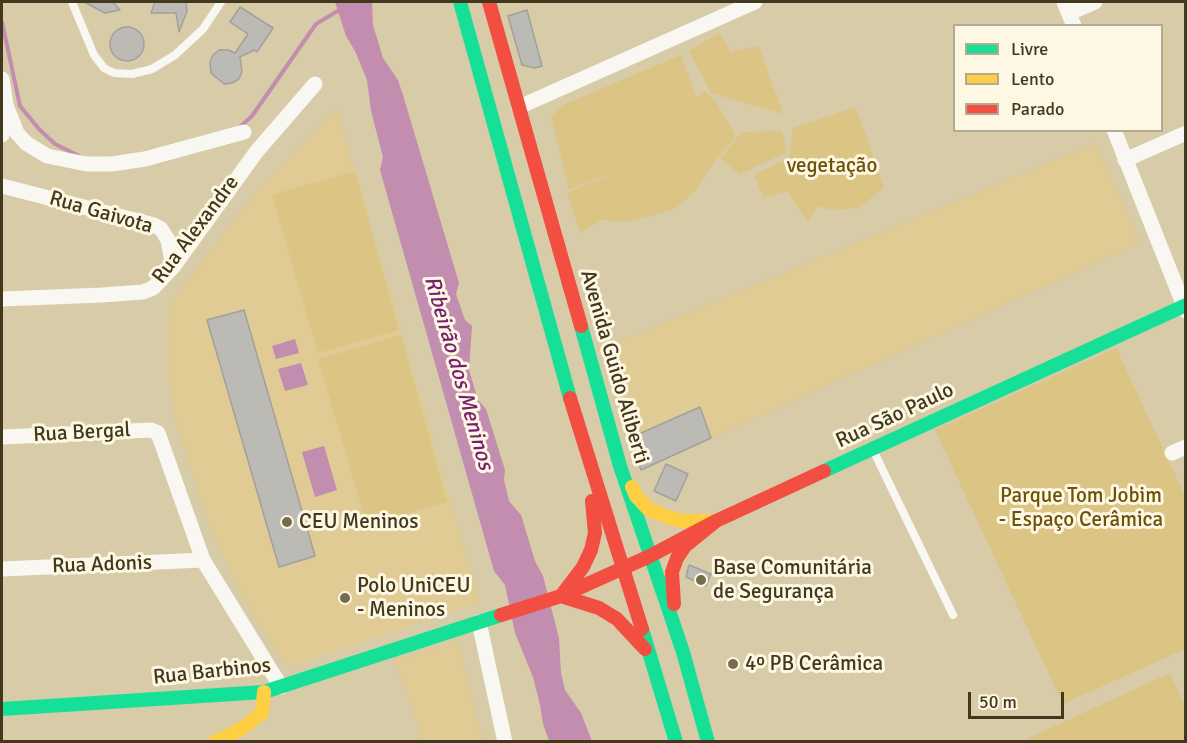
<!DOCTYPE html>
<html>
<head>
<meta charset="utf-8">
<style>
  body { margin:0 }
  #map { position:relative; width:1187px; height:743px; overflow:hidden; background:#d8cba7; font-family:Signika,sans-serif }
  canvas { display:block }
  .frame { position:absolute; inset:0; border:3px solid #41381d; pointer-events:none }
  .legend { position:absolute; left:953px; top:24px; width:210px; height:108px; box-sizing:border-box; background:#fef7e4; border:2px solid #b2ab94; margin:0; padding:8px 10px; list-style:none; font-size:18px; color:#41381d }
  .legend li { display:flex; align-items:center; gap:12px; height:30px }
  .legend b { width:30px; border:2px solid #b2ab94 }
  .scale { position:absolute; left:968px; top:692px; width:96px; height:27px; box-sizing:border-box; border:3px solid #41381d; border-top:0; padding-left:8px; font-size:18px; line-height:21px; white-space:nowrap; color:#41381d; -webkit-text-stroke:4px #fef7e4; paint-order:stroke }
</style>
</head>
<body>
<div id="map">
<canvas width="1187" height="743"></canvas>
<div class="frame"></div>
<ul class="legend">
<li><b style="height:8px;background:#16e098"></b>Livre</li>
<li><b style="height:8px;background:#ffcf43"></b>Lento</li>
<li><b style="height:8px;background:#f24e42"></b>Parado</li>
</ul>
<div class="scale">50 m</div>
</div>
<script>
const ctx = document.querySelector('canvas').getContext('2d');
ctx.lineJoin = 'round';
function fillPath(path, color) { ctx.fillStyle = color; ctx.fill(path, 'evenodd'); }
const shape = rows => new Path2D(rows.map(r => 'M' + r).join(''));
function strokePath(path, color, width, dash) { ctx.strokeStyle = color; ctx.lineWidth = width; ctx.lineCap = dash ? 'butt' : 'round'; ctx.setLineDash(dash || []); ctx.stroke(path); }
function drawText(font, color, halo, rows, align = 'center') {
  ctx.font = font + ' Signika,sans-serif'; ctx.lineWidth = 6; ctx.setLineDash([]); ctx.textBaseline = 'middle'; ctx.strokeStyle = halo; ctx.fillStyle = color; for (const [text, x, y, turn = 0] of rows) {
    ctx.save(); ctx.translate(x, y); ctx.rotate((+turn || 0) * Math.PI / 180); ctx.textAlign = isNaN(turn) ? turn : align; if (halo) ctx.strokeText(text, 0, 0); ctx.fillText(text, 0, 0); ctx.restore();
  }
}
fillPath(shape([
  [337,109,480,603,291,666,279,656,243,598,208,523,174,416,168,378,169,305,256,192],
  [1096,143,1140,243,641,470,604,348],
  [458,641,482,741,416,741,422,737,395,660]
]), '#dfcb93');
fillPath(shape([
  [719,33,731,52,759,46,783,114,711,93,689,51],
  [681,55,696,97,705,91,715,100,736,137,714,162,695,191,675,209,629,222,601,220,581,233,567,193,650,158,569,190,551,117,561,106],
  [856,107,884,188,858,208,831,210,817,206,808,223,787,191,764,198,754,175,789,158,793,128],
  [782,131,787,152,740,174,720,159,742,132],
  [355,171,399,330,318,353,272,195],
  [401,335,447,502,367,525,318,359],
  [1116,348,1185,496,1185,649,1063,704,935,430],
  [1170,673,1185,706,1185,741,1022,741]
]), '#dbc484');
fillPath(shape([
  [335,2,372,2,373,25,383,58,398,80,403,95,459,283,456,294,465,320,472,326,469,370,478,400,486,409,505,470,504,480,509,501,521,515,535,561,543,576,559,638,561,673,565,690,581,713,592,741,549,741,543,724,540,705,533,677,515,633,505,585,494,571,380,170,383,157,371,111,367,80,355,51,346,36],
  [295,339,299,353,276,359,272,346],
  [301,363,308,385,285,391,278,369],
  [324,446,337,490,315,497,302,452]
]), '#c38daf');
strokePath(shape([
  [2,22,20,106,39,129,55,144,81,157],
  [240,127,252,116,316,24,341,9]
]), '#c38daf', 4);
const building = shape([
  [84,2,113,2,120,10,105,13,84,2],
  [155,2,186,2,187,11,179,32,176,13,151,13,155,2],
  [240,7,273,28,257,52,254,50,240,57,242,71,239,79,232,83,224,84,211,73,210,62,213,55,219,50,228,50,235,53,248,34,230,22,240,7],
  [527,10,542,66,535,68,522,65,508,16,527,10],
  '110 44a17 17 0 1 1 34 0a17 17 0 1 1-34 0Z',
  [244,310,315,556,279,567,207,320,244,310],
  [700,407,711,438,641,470,632,437,700,407],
  [666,464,688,474,676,501,654,491,666,464],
  [689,565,711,574,706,586,686,577,689,565]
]);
fillPath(building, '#bcbab5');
strokePath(building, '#a2a09a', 1.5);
strokePath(shape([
  [72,2,94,55,104,68,114,73,132,74,152,69,175,55,203,29,221,2],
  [873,450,953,615]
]), '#f9f7f2', 8);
strokePath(shape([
  [1064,2,1074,26],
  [1069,13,1095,2],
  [2,79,6,105,17,133,26,143,47,156,87,164,112,164,145,159,244,132],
  [519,107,755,2],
  [1114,130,1186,311],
  [2,135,5,108],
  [1125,160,1186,133],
  [2,186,154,225,161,229,168,240,173,267],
  [2,299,102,295,143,292,153,288,173,267,257,151,315,84],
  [2,437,151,430,158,433,203,560,281,687],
  [1172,453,1186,447],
  [2,569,203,560],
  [479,622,505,742]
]), '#f9f7f2', 15);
strokePath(shape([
  [460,2,570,398],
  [581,326,620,466,683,652,708,742],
  [824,471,1186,305],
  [642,629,676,742],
  [2,709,264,692,501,615]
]), '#16e098', 14);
strokePath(shape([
  [632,487,636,496,648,509,667,517,681,521,716,521],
  [215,742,241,729,262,713,264,692]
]), '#ffcf43', 14);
strokePath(shape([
  [489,2,581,326],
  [570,398,642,629],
  [592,501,595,533,591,550,583,567,561,596,599,608,617,619,645,649],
  [674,604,672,572,677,558,685,546,716,521],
  [501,615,561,596,650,556,716,521,824,471]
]), '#f24e42', 14);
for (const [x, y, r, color] of [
  [287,522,6,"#766b4d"],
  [701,580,6,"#766b4d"],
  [345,598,6,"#766b4d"],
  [733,664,6,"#766b4d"]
]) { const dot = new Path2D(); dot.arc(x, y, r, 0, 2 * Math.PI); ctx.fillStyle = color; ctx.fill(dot); strokePath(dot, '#fef7e4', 2); }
drawText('21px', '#6b5407', '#fef7e4', [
  ["vegetação",832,166],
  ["Parque Tom Jobim",1081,496],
  ["- Espaço Cerâmica",1081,520]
]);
drawText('21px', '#41381d', '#fef7e4', [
  ["Rua Gaivota",101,213,16],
  ["Rua Alexandre",196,230,-53],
  ["Avenida Guido Aliberti",614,367,74],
  ["Rua São Paulo",895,416,-25],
  ["Rua Bergal",82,433,-3],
  ["Rua Adonis",102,565,-2],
  ["Rua Barbinos",212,672,-6]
]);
drawText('21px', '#41381d', '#fef7e4', [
  ["CEU Meninos",299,522],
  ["Base Comunitária",713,568],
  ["de Segurança",713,592],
  ["Polo UniCEU",357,586],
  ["- Meninos",357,610],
  ["4º PB Cerâmica",745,664]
], 'left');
drawText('italic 22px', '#762170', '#fef7e4', [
  ["Ribeirão dos Meninos",458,373,74]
]);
</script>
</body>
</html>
